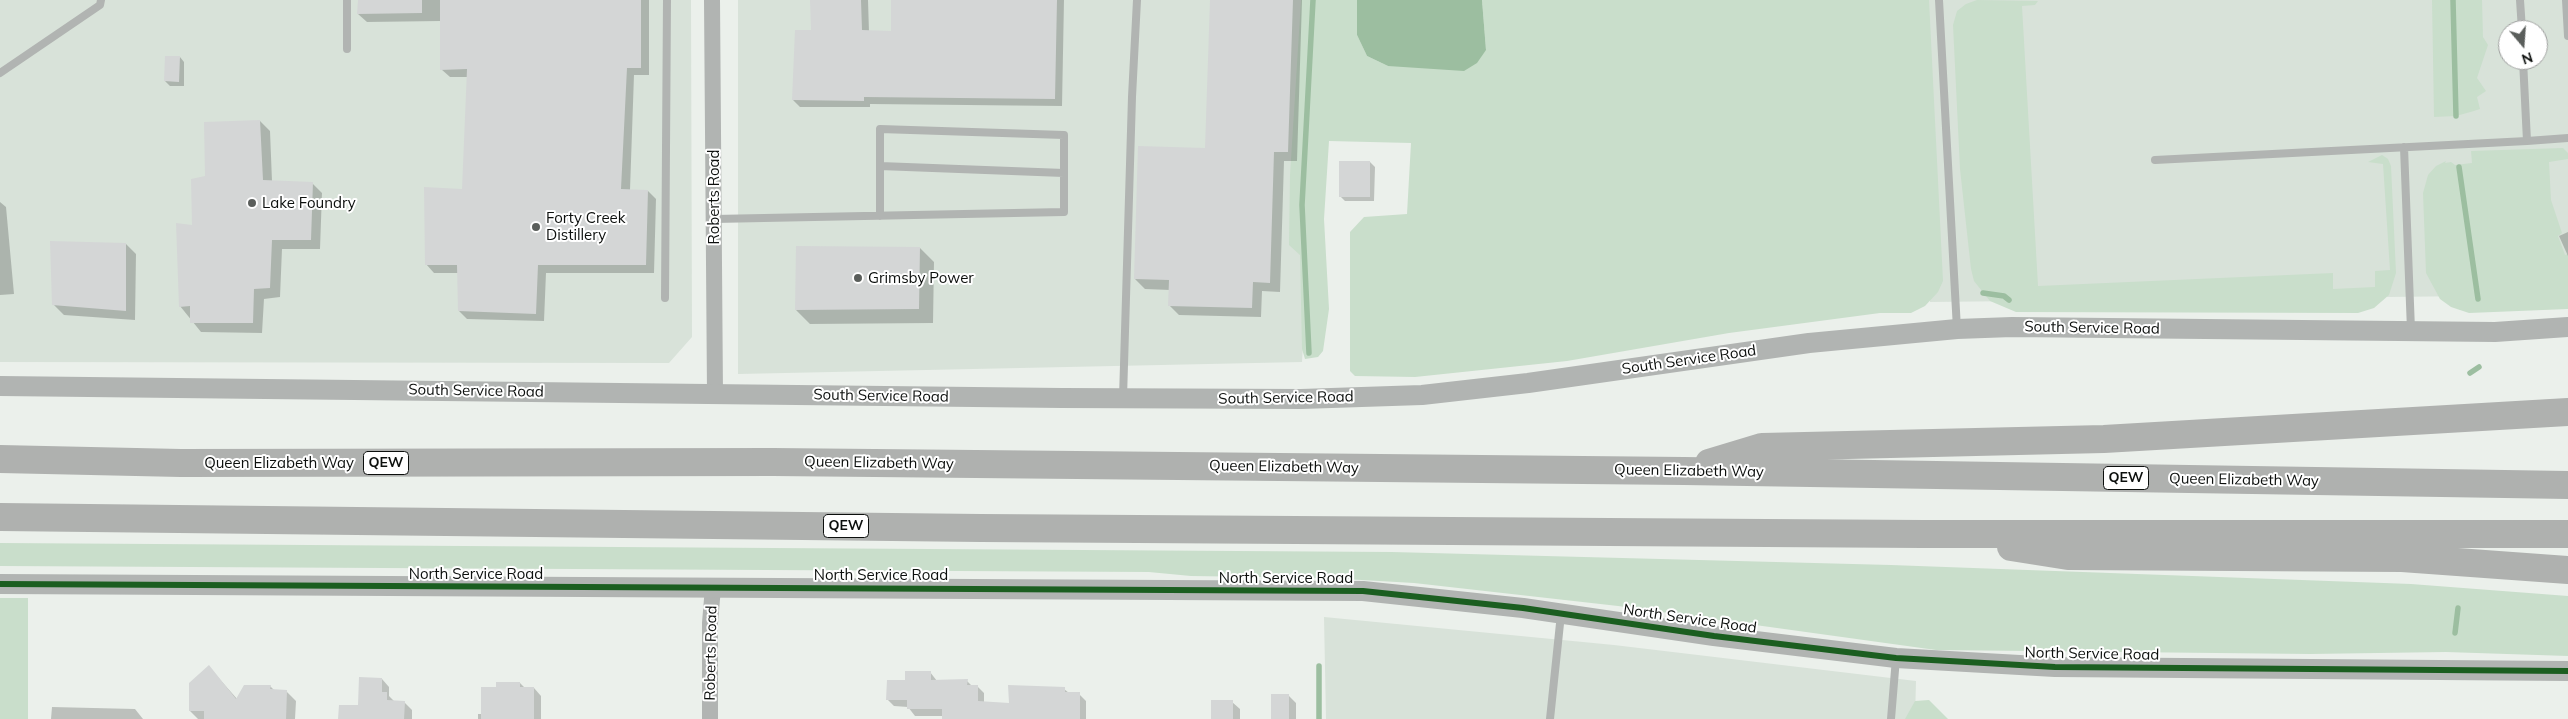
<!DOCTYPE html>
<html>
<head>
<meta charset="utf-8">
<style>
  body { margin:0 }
  #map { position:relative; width:2568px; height:719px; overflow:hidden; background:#ebf0eb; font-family:Mulish,sans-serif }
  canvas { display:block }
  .north { position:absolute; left:2498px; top:20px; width:50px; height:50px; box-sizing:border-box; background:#fff; border:1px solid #9e9f9e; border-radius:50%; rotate:162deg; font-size:14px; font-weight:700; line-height:20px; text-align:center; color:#0c0f0d }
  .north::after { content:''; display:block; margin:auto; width:18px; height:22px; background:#5a5e5b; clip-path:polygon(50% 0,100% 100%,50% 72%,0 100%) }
</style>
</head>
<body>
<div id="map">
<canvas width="2568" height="719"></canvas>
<div class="north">N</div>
</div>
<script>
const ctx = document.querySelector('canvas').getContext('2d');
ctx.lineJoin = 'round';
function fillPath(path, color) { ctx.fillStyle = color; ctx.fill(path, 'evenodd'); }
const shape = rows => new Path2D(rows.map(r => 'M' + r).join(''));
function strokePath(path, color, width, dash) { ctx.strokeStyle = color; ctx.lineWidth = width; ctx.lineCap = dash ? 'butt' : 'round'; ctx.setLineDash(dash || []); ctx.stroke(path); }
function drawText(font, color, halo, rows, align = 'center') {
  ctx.font = font + ' Mulish,sans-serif'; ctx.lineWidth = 4; ctx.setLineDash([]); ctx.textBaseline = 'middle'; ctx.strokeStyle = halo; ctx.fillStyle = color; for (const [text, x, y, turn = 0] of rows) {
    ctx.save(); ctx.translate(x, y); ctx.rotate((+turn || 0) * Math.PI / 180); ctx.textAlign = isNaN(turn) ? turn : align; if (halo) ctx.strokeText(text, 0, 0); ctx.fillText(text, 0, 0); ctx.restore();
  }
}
fillPath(shape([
  [0,0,691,0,692,337,669,363,0,362],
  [738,0,1323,0,1302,362,738,374],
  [1916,0,2568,0,2568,295,1930,302],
  [2508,30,2538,30,2538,60,2508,60],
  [1324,617,1614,645,1916,681,1915,719,1326,719]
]), '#d8e2d9');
fillPath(shape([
  [1301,0,1357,0,1357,35,1367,56,1388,66,1486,50,1482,0,1929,0,1943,281,1938,292,1925,306,1911,313,1880,313,1729,333,1567,361,1415,377,1355,376,1350,371,1350,232,1364,217,1407,214,1411,143,1329,141,1324,219,1329,309,1323,351,1318,357,1305,359,1302,349,1300,255,1289,245,1290,175],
  [1977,0,2038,1,2035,5,2022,6,2038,286,2333,273,2333,289,2375,287,2375,271,2390,270,2383,164,2368,162,2382,155,2388,159,2391,166,2396,273,2389,295,2374,308,2358,313,2016,312,1990,301,1974,281,1971,269,1960,169,1953,25,1957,11,1966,4],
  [2432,0,2482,0,2483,37,2488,45,2477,78,2486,91,2477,97,2480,109,2474,111,2456,116,2434,117],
  [2563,148,2568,153,2568,159,2549,162,2551,200,2562,233,2558,236,2565,255,2568,254,2568,309,2469,313,2451,307,2440,299,2426,273,2423,193,2428,175,2436,166,2446,161,2445,163,2451,162,2455,165,2472,163,2471,151],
  [0,543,1392,552,1891,565,2411,584,2568,596,2568,656,2446,652,2310,654,1936,650,1618,606,1414,583,1327,578,1191,576,1149,572,0,566],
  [0,598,28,598,28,719,0,719],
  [1929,700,1948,719,1905,719,1915,701]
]), '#c9decb');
fillPath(shape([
  [1357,0,1482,0,1486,50,1477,63,1464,71,1388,66,1367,56,1357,35]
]), '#9cbea0');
fillPath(shape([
  [359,0,649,0,649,75,634,75,630,190,648,191,656,199,654,273,546,273,544,321,467,319,459,311,458,273,434,273,426,264,463,191,468,77,450,77,441,69,441,21,367,22,358,14],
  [811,0,868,0,869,32,892,32,893,0,1064,0,1062,106,870,104,870,107,800,107,793,100,813,32],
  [1211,0,1302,0,1297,161,1284,161,1280,292,1262,291,1261,317,1179,315,1169,305,1170,290,1145,289,1135,279,1207,150],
  [180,57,184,62,184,86,170,86,165,81],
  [260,121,270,131,272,181,312,183,322,193,320,249,282,249,280,297,264,299,262,333,201,332,180,306,193,226,206,177],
  [1370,162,1375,167,1374,201,1345,201,1340,196],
  [0,202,6,207,14,294,0,295],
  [2568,232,2568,256,2559,236],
  [126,244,136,254,135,320,64,315,54,305],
  [920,248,934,262,933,323,810,324,796,310],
  [209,667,238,700,270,686,274,690,286,691,296,701,295,719,198,719,190,711],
  [930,672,937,681,967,681,972,686,977,686,984,693,984,703,1010,704,1064,689,1069,693,1079,694,1086,701,1086,719,944,719,943,716,915,716,908,707,894,706,887,699,906,681],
  [382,679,389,687,389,696,394,701,404,702,412,710,412,719,340,719,359,707],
  [520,683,525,688,534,688,541,696,541,719,478,719,478,714,482,714,497,688],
  [1289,696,1296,703,1296,719,1272,719],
  [1232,702,1240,709,1240,719,1212,719],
  [52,707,135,709,143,719,51,719]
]), '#0003');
strokePath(shape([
  [2453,0,2456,116],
  [2459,167,2478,299],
  [1983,293,2004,296,2009,300],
  [1309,353,1302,205,1313,0],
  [2470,373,2479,367],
  [2455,633,2458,608],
  [1319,666,1319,719]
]), '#9cbea0', 5.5);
fillPath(shape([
  [358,0,422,0,422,13,357,14],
  [440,0,641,0,641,68,627,68,621,189,648,190,646,265,538,265,536,314,458,311,457,265,425,265,424,187,462,189,467,69,440,70],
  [810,0,861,0,862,30,891,31,891,0,1057,0,1055,99,864,97,864,101,792,100,795,30,811,30],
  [1210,0,1293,0,1288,152,1274,152,1270,283,1253,282,1252,308,1168,306,1169,280,1134,279,1138,146,1205,148],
  [165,56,180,56,179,82,164,81],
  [260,120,263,180,313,182,311,240,272,240,270,288,254,289,253,323,190,323,190,306,179,307,176,223,192,225,191,179,205,176,204,122],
  [1339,161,1370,161,1370,197,1339,197],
  [50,241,126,243,126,311,52,305],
  [796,246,920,247,919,309,795,310],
  [209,665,236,699,244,685,271,685,270,689,287,690,286,719,204,719,204,711,189,711,189,683],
  [905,671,931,671,931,680,968,679,967,685,978,685,978,701,1009,703,1008,685,1065,687,1065,692,1080,692,1080,719,942,719,942,709,907,709,907,700,886,700,887,680,905,680],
  [359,677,382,678,382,692,387,692,387,700,405,701,404,719,338,719,339,705,358,705],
  [496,682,520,682,520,687,534,687,534,719,481,719,481,687,496,687],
  [1271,694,1289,694,1289,719,1271,719],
  [1211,700,1233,700,1233,719,1211,719]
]), '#d4d6d6');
strokePath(shape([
  [347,0,347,49],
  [1939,0,1957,329],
  [2520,0,2522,30],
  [2566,0,2568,36],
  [0,73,100,5,101,0],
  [2527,141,2568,138],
  [2404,147,2411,330],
  [2155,160,2527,141,2523,60],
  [880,166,1064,173],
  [714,219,1064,212,1064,135,880,129,880,216],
  [665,298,667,0],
  [1123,398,1132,97,1137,0],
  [1550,719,1561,614],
  [1891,719,1896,658]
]), '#b1b4b2', 8);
strokePath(shape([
  [712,0,715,394],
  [710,719,710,623,713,587]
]), '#b1b4b2', 16);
strokePath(shape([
  [0,386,1062,398,1301,399,1422,395,1528,383,1809,343,1957,329,2012,327,2495,332,2568,327],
  [0,584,1363,591,1523,608,1714,636,1896,658,2055,667,2568,671]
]), '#b1b4b2', 20);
strokePath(shape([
  [0,459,181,463,773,462,1684,471,2568,485],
  [1709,463,1762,447,2104,439,2568,412],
  [0,517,981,528,1923,534,2568,534],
  [2011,547,2068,556,2402,558,2568,570]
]), '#afb1af', 28);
strokePath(shape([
  [0,584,1363,591,1523,608,1714,636,1896,658,2055,667,2568,671]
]), '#1b5e20', 6);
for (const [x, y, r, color] of [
  [252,203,5,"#5a5e5b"],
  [536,227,5,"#5a5e5b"],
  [858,278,5,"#5a5e5b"]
]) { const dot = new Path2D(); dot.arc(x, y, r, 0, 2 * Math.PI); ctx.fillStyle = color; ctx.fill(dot); strokePath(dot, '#fff', 2); }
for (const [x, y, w] of [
  [386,463,45],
  [2126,478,45],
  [846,526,45]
]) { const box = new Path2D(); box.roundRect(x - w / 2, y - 11.5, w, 23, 4); ctx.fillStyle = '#fff'; ctx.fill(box); strokePath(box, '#0c0f0d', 1); }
drawText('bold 14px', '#0c0f0d', null, [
  ["QEW",386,463],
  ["QEW",2126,478],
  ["QEW",846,526]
]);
drawText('15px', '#0c0f0d', '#fff', [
  ["Roberts Road",714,197,-90],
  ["South Service Road",2092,328,1],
  ["South Service Road",1689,360,-8],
  ["South Service Road",476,391,1],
  ["South Service Road",881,396,1],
  ["South Service Road",1286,398,-1],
  ["Queen Elizabeth Way",279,463],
  ["Queen Elizabeth Way",879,463,1],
  ["Queen Elizabeth Way",1284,467,1],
  ["Queen Elizabeth Way",1689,471,1],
  ["Queen Elizabeth Way",2244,480,1],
  ["North Service Road",476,574],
  ["North Service Road",881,575],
  ["North Service Road",1286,578],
  ["North Service Road",1690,619,8],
  ["Roberts Road",711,653,-89],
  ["North Service Road",2092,654,1]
]);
drawText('15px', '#0c0f0d', '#fff', [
  ["Lake Foundry",262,203],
  ["Forty Creek",546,218],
  ["Distillery",546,235],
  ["Grimsby Power",868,278]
], 'left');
</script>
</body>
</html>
